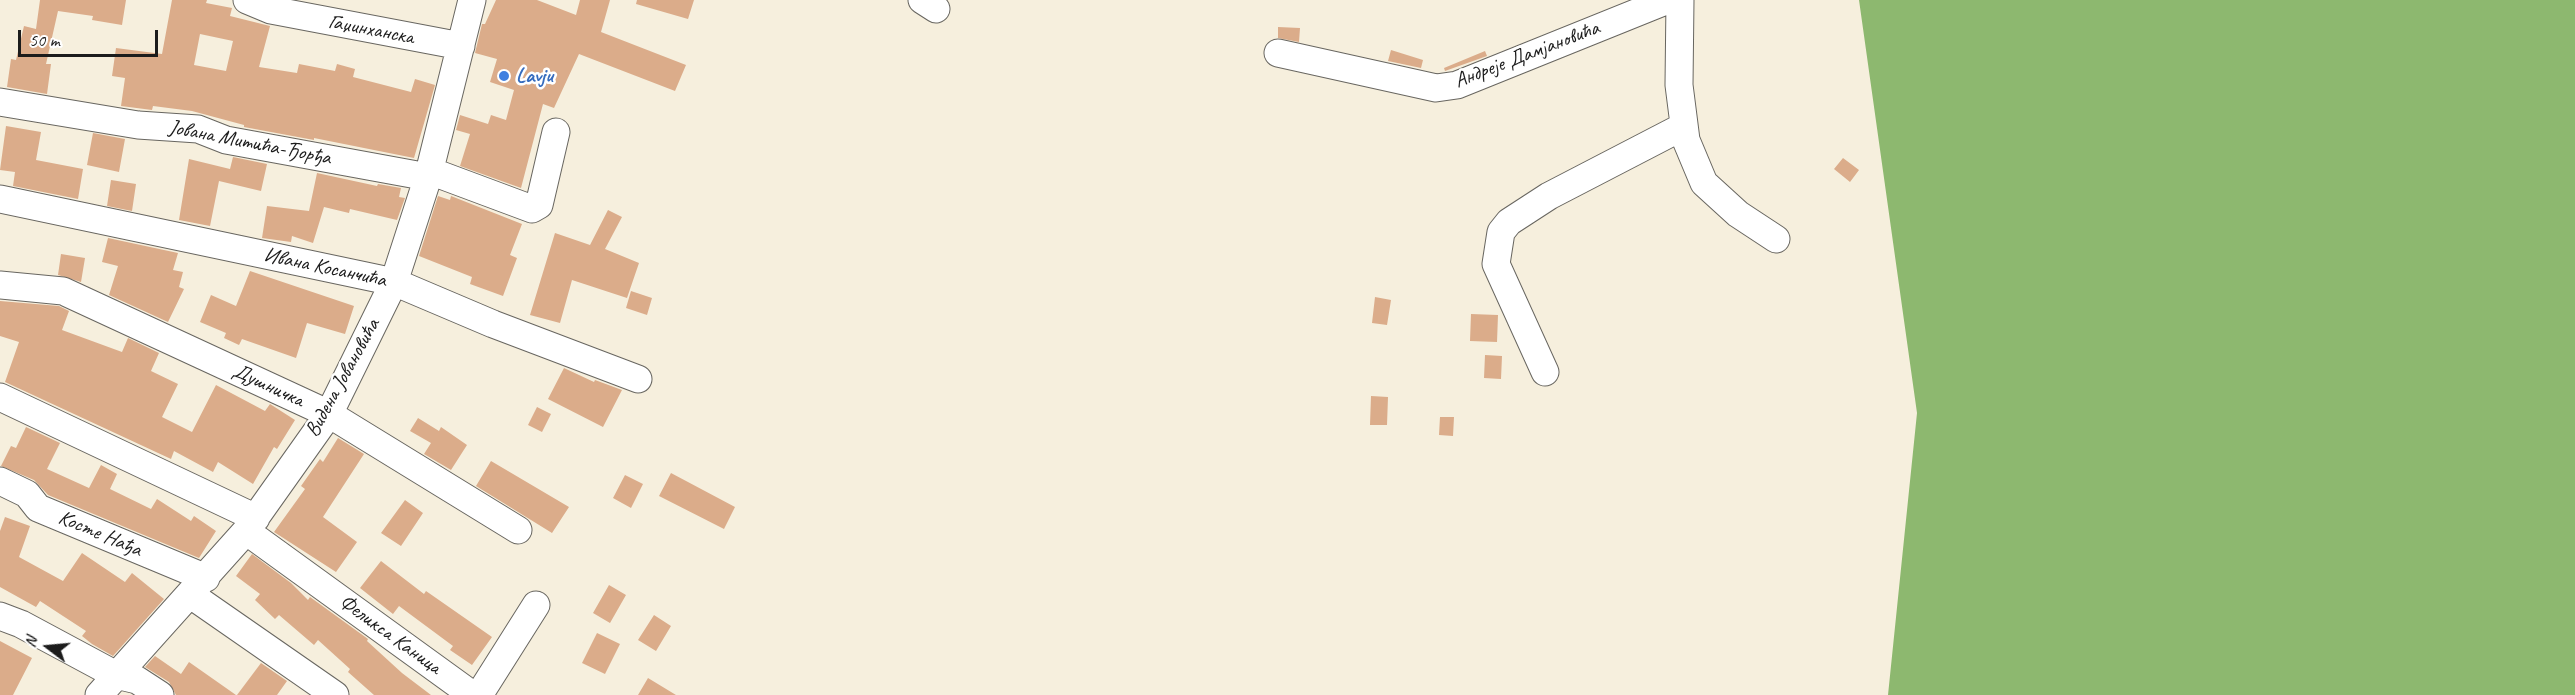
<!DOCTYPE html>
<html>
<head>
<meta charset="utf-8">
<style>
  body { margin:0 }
  #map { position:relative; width:2575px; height:695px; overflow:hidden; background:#f6efdd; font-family:Caveat,sans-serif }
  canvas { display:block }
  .north { position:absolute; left:18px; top:617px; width:60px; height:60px; -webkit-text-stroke:4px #fff; paint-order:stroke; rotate:286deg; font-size:16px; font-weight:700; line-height:24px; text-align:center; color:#1c1c1c }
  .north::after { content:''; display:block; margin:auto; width:21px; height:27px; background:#1c1c1c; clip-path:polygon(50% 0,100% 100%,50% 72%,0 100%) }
  .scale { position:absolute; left:18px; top:30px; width:140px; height:27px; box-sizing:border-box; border:3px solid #1c1c1c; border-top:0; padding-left:8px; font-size:18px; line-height:21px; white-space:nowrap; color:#1c1c1c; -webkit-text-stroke:4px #fff; paint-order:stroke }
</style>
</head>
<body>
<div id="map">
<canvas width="2575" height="695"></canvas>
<div class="north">N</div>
<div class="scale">50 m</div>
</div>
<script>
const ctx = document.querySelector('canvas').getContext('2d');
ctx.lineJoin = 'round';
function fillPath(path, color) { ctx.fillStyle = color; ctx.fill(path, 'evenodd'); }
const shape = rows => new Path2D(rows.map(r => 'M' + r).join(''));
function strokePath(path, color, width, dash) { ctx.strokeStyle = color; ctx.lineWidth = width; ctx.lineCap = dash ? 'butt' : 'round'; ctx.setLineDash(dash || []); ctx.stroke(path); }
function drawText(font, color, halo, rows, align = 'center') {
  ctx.font = font + ' Caveat,sans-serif'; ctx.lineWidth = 5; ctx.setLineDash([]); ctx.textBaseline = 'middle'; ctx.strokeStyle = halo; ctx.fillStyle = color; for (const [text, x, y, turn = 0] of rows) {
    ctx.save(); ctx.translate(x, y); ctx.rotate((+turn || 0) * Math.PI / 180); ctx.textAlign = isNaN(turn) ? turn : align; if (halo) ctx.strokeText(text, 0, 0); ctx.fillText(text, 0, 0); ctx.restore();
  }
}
fillPath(shape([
  [1859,0,2575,0,2575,695,1888,695,1917,413]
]), '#8db86f');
fillPath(shape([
  [40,0,126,0,122,25,92,20,93,16,58,11,46,64,51,64,47,94,7,87,11,59,16,60,24,26,36,29],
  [172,0,207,0,206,3,232,8,230,16,270,26,259,67,297,73,299,64,335,71,337,64,355,69,353,77,411,92,415,79,435,85,414,158,314,138,314,140,244,127,244,125,192,111,153,106,152,110,121,106,125,78,112,76,116,48,162,54],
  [200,34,233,41,226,71,194,65],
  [496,0,537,0,576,15,580,0,610,0,601,32,686,65,675,91,579,54,554,108,543,104,521,188,460,166,470,134,456,130,460,115,488,124,491,115,506,120,514,90,490,82,497,59,475,53,482,24,485,24],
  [637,0,694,0,688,19,636,4],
  [1278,27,1300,28,1299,42,1278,38],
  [1391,50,1423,60,1421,68,1388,61],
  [1485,51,1487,56,1445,71,1444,68],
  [6,126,41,132,36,160,83,169,78,199,13,186,15,172,0,170],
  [93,133,125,139,119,172,87,165],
  [233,157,267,164,261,191,219,181,210,226,179,220,189,159,230,169],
  [1843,158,1859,170,1850,182,1834,169],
  [317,173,377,186,378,184,401,188,399,197,405,198,397,220,350,209,349,213,324,207,313,243,292,236,291,242,262,238,267,206,309,211],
  [111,180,136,184,132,211,107,206],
  [438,196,450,200,451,196,522,224,510,255,517,258,503,296,470,284,472,277,419,256],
  [608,210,622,217,605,249,639,263,627,298,572,280,560,323,530,315,555,233,590,245],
  [108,238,178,253,173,270,183,272,179,287,184,289,168,322,109,295,118,266,102,262],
  [61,254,85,258,81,282,58,275],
  [250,271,354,306,345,334,307,323,296,358,242,339,239,345,224,338,226,333,200,322,211,295,236,306],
  [631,291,652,298,647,315,626,308],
  [1375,297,1391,300,1387,325,1372,323],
  [0,301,59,306,69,311,62,330,122,352,128,338,159,353,151,371,178,384,162,417,192,432,216,385,265,411,270,404,295,420,277,449,274,447,253,484,218,462,213,472,174,451,171,459,5,382,19,342,0,336],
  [1471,314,1498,315,1497,342,1470,341],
  [1485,355,1502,356,1501,379,1484,378],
  [564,368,594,382,595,380,622,390,603,427,548,399],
  [1371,396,1388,397,1387,425,1370,425],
  [537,407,551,414,542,432,528,425],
  [1440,417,1454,417,1453,436,1439,435],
  [418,418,439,431,441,427,467,445,451,470,424,454,431,443,410,431],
  [26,427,60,443,47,469,89,488,101,465,117,474,110,489,151,509,157,499,191,521,194,516,216,531,199,558,48,495,34,480,1,466,11,446,16,448],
  [338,438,364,454,323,517,357,542,336,572,274,532,305,489,301,486,320,459,323,462],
  [491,461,569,507,552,533,476,486],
  [671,473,735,507,724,529,659,496],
  [625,475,643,484,631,508,613,498],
  [405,500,423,513,401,546,381,533],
  [5,517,30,526,19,557,63,581,82,553,125,582,132,573,164,599,113,656,92,644,82,636,86,631,40,601,36,607,0,587,0,531],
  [252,554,291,583,308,600,310,597,368,639,367,641,402,673,431,695,374,695,348,672,350,669,318,640,314,645,279,615,275,619,255,600,260,594,236,576],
  [381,561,424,594,426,591,492,637,472,665,450,650,453,646,399,606,393,614,360,588],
  [609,585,626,595,610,623,593,613],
  [654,615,671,626,656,651,638,640],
  [597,633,620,644,605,674,582,663],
  [0,641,32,658,13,695,0,695],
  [155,656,181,674,189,662,236,695,176,695,169,682,145,667],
  [261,663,287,681,277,695,237,695],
  [648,678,676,695,638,695]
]), '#dbac8a');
const minor = shape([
  [247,0,271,10,461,46],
  [922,0,936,9],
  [1680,0,1679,85,1686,140,1704,183,1738,214,1776,239],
  [1278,53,1436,88,1457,85,1668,0],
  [0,102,138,125,198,129,226,140,428,177],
  [430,171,532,209,539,205,556,132],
  [0,199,394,282,493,324,638,379],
  [0,285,63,291,329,414,518,530],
  [1545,372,1496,264,1501,232,1509,222,1549,196,1684,126],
  [0,397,256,518],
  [0,481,27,494,38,508,206,578],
  [246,531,471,694,481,692,536,605],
  [191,595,335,695],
  [0,616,21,624,116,675,137,680,160,695],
  [99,695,246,531,329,414,394,282,428,177,472,0]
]);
strokePath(minor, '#686660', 29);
strokePath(minor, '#fff', 27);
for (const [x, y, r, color] of [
  [504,76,6,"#3f7fe0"]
]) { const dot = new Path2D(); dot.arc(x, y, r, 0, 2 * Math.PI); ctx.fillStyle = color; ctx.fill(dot); strokePath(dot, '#fff', 2); }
drawText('21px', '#1c1c1c', '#fff', [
  ["Гаџинханска",371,30,11],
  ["Андреје Дамјановића",1527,55,-21],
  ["Јована Митића-Ђорђа",250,143,11],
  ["Ивана Косанчића",325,268,12],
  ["Видена Јовановића",343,378,-61],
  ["Душничка",268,386,25],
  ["Косте Нађа",100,534,23],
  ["Феликса Каница",390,635,36]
]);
drawText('bold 21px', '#366cbe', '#fff', [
  ["Lavju",516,76]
], 'left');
</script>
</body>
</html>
